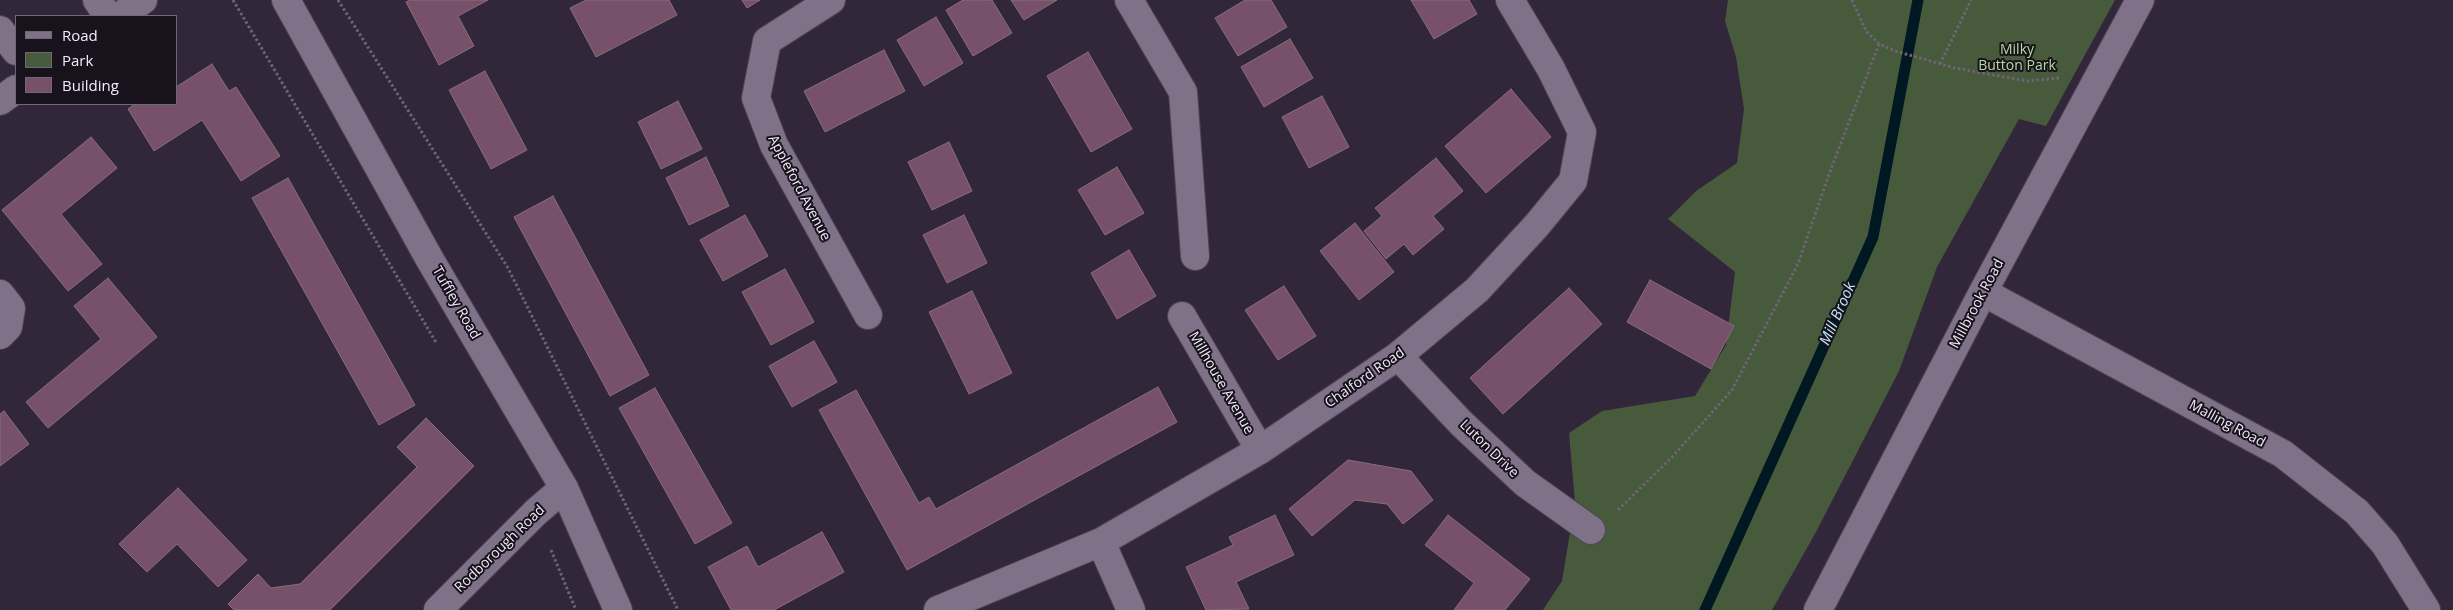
<!DOCTYPE html>
<html>
<head>
<meta charset="utf-8">
<style>
  body { margin:0 }
  #map { position:relative; width:2453px; height:610px; overflow:hidden; background:#32263a; font-family:"Open Sans",sans-serif }
  canvas { display:block }
  .legend { position:absolute; left:15px; top:15px; width:162px; height:90px; box-sizing:border-box; background:#17121b; border:1px solid #6f6974; margin:0; padding:6px 9px; list-style:none; font-size:15px; color:#f2ebf9 }
  .legend li { display:flex; align-items:center; gap:10px; height:25px }
  .legend b { width:25px; border:1px solid #6f6974 }
</style>
</head>
<body>
<div id="map">
<canvas width="2453" height="610"></canvas>
<ul class="legend">
<li><b style="height:6px;background:#7e7188"></b>Road</li>
<li><b style="height:14px;background:#475b3c"></b>Park</li>
<li><b style="height:14px;background:#775169"></b>Building</li>
</ul>
</div>
<script>
const ctx = document.querySelector('canvas').getContext('2d');
ctx.lineJoin = 'round';
function fillPath(path, color) { ctx.fillStyle = color; ctx.fill(path, 'evenodd'); }
const shape = rows => new Path2D(rows.map(r => 'M' + r).join(''));
function strokePath(path, color, width, dash) { ctx.strokeStyle = color; ctx.lineWidth = width; ctx.lineCap = dash ? 'butt' : 'round'; ctx.setLineDash(dash || []); ctx.stroke(path); }
function drawText(font, color, halo, rows, align = 'center') {
  ctx.font = font + ' "Open Sans",sans-serif'; ctx.lineWidth = 4; ctx.setLineDash([]); ctx.textBaseline = 'middle'; ctx.strokeStyle = halo; ctx.fillStyle = color; for (const [text, x, y, turn = 0] of rows) {
    ctx.save(); ctx.translate(x, y); ctx.rotate((+turn || 0) * Math.PI / 180); ctx.textAlign = isNaN(turn) ? turn : align; if (halo) ctx.strokeText(text, 0, 0); ctx.fillText(text, 0, 0); ctx.restore();
  }
}
fillPath(shape([
  [1728,0,2115,0,2046,126,2019,119,1937,267,1899,371,1816,532,1772,610,1543,610,1562,581,1575,502,1569,433,1602,411,1695,396,1726,345,1735,272,1668,219,1696,191,1737,163,1744,109,1736,57,1725,21]
]), '#475b3c');
strokePath(shape([
  [1705,610,1873,237,1918,0]
]), '#001821', 11);
const building = shape([
  [410,0,488,0,458,16,474,46,439,65,406,2,410,0],
  [586,0,669,0,677,15,596,57,570,8,586,0],
  [742,0,760,0,747,8,742,0],
  [963,0,992,0,1012,33,973,56,946,10,963,0],
  [1011,0,1057,0,1024,20,1011,0],
  [1245,0,1271,0,1287,27,1238,56,1215,18,1245,0],
  [1411,0,1469,0,1477,14,1434,39,1411,0],
  [936,17,963,63,924,86,897,40,936,17],
  [1290,39,1313,78,1264,107,1241,67,1290,39],
  [884,50,905,91,825,132,804,91,884,50],
  [1088,52,1132,129,1091,152,1047,76,1088,52],
  [212,64,229,91,236,87,280,156,241,181,202,120,154,151,128,109,135,104,176,104,176,87,212,64],
  [485,71,527,150,491,169,449,90,485,71],
  [1511,89,1551,137,1486,193,1445,146,1511,89],
  [1322,96,1349,147,1309,168,1282,117,1322,96],
  [678,101,702,149,661,169,638,122,678,101],
  [91,137,117,168,61,214,102,264,68,291,2,210,91,137],
  [949,142,972,191,932,210,908,162,949,142],
  [706,157,729,206,689,225,666,178,706,157],
  [1436,158,1463,191,1433,216,1444,229,1413,255,1404,244,1386,259,1364,231,1382,216,1375,208,1436,158],
  [1117,167,1144,213,1105,235,1078,190,1117,167],
  [288,178,415,405,379,425,252,198,288,178],
  [553,196,649,375,610,396,514,217,553,196],
  [745,215,768,256,723,281,700,240,745,215],
  [964,215,987,263,947,283,923,235,964,215],
  [1355,223,1394,272,1359,300,1320,251,1355,223],
  [1129,250,1156,296,1117,319,1091,273,1129,250],
  [785,269,814,322,771,345,742,292,785,269],
  [108,278,157,337,48,428,26,402,101,339,74,306,108,278],
  [1650,280,1734,326,1711,369,1627,322,1650,280],
  [1284,286,1316,336,1278,360,1245,310,1284,286],
  [1569,288,1602,324,1503,414,1470,378,1569,288],
  [972,291,1012,373,969,394,929,312,972,291],
  [814,341,837,382,792,407,769,366,814,341],
  [1158,387,1177,422,907,570,819,410,856,390,919,503,929,497,936,509,1158,387],
  [655,388,732,523,695,544,619,408,655,388],
  [4,411,29,444,0,466,0,414,4,411],
  [426,418,474,466,330,610,234,610,228,604,258,574,271,588,300,584,417,467,397,447,426,418],
  [1348,460,1411,471,1433,500,1403,524,1387,504,1355,500,1312,536,1289,509,1348,460],
  [178,488,247,560,218,587,177,544,147,572,119,544,178,488],
  [1275,515,1294,555,1236,582,1249,609,1206,610,1186,567,1233,545,1229,537,1275,515],
  [1448,515,1530,579,1505,610,1454,610,1474,583,1425,545,1448,515],
  [822,532,844,572,774,610,731,610,708,567,747,546,758,567,822,532]
]);
fillPath(building, '#775169');
strokePath(building, '#876e7d', 1);
const minor = shape([
  [97,0,108,16],
  [286,0,429,258,564,488,618,610],
  [831,0,767,41,756,98,774,145,868,315],
  [1129,0,1183,92,1195,256],
  [120,16,143,0],
  [0,30,16,51],
  [0,101,16,89],
  [1983,292,2283,454,2357,512,2385,544,2426,610],
  [0,294,11,308,8,327,0,335],
  [1182,316,1260,450],
  [1398,356,1461,423,1525,483,1591,530],
  [1101,542,1131,610],
  [438,610,536,512,564,488],
  [938,610,1101,542,1260,450,1398,356,1477,290,1537,225,1573,181,1582,132,1551,69,1510,0],
  [1818,610,1983,292,2140,0]
]);
strokePath(minor, '#4e4455', 30);
strokePath(shape([
  [233,0,437,344],
  [338,0,508,268,678,610],
  [1852,0,1866,31,1879,44,1895,51,1955,68,2027,81,2059,78],
  [1940,64,1971,0],
  [1618,510,1673,456,1732,390,1798,264,1828,177,1879,44],
  [551,550,576,610]
]), '#6e6476', 3, [2.5, 2.5]);
strokePath(minor, '#7e7188', 28);
drawText('14px', '#b4db9e', '#17121b', [
  ["Milky",2017,50],
  ["Button Park",2017,66]
]);
drawText('14px', '#f2ebf9', '#17121b', [
  ["Appleford Avenue",799,188,62],
  ["Tuffley Road",456,303,60],
  ["Millbrook Road",1977,304,-62],
  ["Chalford Road",1365,378,-35],
  ["Millhouse Avenue",1221,383,60],
  ["Malling Road",2227,424,28],
  ["Luton Drive",1489,449,44],
  ["Rodborough Road",500,549,-44]
]);
drawText('italic 15px', '#bceafe', '#17121b', [
  ["Mill Brook",1838,314,-66]
]);
</script>
</body>
</html>
